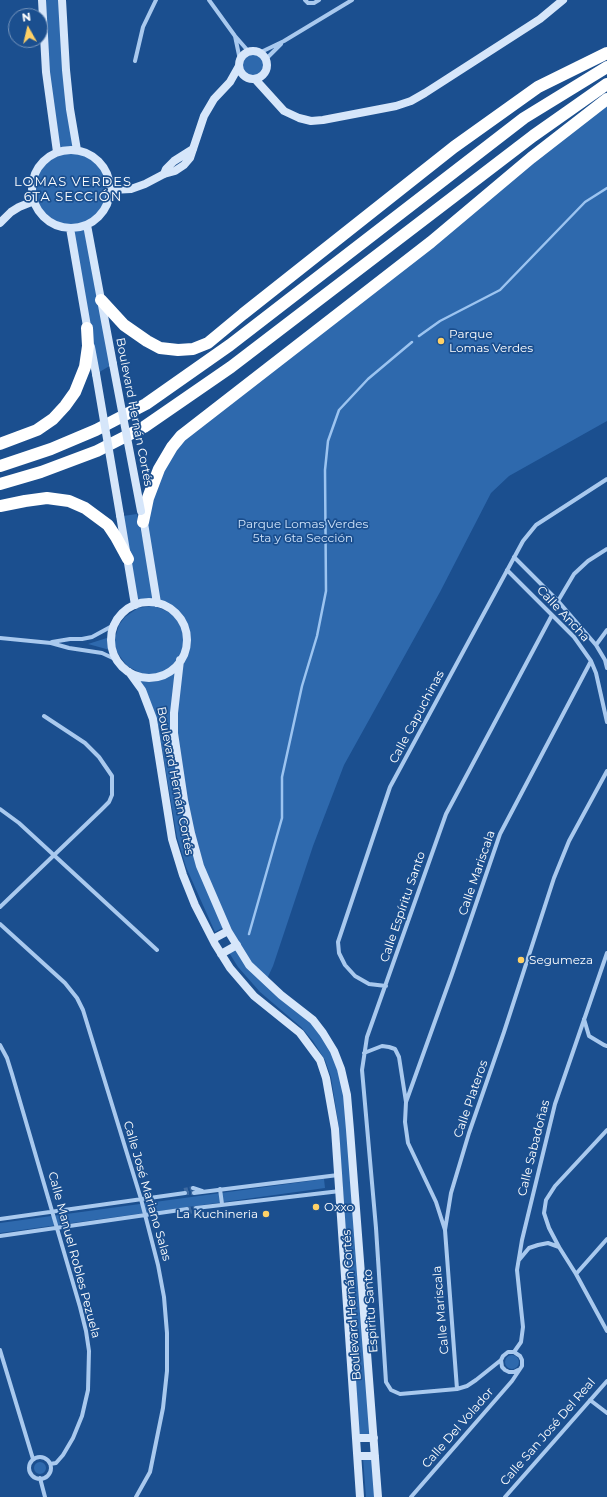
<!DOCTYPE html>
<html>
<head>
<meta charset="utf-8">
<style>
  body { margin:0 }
  #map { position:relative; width:607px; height:1497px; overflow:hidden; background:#1b4f8f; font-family:Montserrat,sans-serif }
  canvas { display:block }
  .north { position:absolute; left:8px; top:8px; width:40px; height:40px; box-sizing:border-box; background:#1b4f8f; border:1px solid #7695bc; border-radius:50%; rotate:352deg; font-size:11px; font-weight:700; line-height:16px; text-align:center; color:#fff }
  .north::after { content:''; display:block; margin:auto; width:14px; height:18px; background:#ffd166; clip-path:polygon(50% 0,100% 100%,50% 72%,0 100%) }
</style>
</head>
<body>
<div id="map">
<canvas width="607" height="1497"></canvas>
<div class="north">N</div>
</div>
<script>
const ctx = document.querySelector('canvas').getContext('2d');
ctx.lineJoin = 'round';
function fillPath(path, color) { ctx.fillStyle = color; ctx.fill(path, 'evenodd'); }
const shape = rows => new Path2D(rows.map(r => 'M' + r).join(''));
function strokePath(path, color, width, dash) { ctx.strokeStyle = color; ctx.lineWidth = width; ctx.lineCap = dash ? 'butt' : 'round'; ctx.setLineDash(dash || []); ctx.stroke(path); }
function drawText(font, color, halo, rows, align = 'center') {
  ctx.font = font + ' Montserrat,sans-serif'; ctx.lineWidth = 3.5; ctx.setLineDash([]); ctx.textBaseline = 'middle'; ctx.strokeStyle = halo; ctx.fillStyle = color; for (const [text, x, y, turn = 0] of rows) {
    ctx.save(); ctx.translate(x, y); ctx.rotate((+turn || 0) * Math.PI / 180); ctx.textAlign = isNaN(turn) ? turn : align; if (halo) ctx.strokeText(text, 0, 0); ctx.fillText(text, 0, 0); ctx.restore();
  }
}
fillPath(shape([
  [42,0,62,0,77,149,58,150,51,112],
  '239 65a14 14 0 1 1 28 0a14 14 0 1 1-28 0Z',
  [607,99,607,421,509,476,491,493,440,592,344,765,313,846,273,966,266,981,224,927,215,932,186,867,177,837,157,719,132,674,142,678,156,678,169,674,176,668,175,733,183,661,188,648,187,630,182,619,174,610,159,603,144,522,172,448],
  '35 188a37 37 0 1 1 74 0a37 37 0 1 1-74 0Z',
  [86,226,113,364,96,374,70,229],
  [137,514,154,587,158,603,147,602,137,604,123,516],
  [152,606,157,607,171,613,178,621,183,631,184,642,182,653,178,659,167,670,155,674,143,674,127,666,117,652,88,644,116,635,119,625,125,617,138,608],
  [235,948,310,1020,332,1052,345,1095,374,1434,358,1435,339,1128,331,1077,325,1060,313,1041,301,1027,260,992,238,967,228,951],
  [324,1179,325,1188,0,1233,0,1223],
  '505 1362a7 7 0 1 1 14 0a7 7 0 1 1-14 0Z',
  [363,1458,372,1458,375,1497,366,1497],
  '34 1468a6 6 0 1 1 12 0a6 6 0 1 1-12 0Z'
]), '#2e69ad');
strokePath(shape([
  [419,336,440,321,500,290,585,202,607,188],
  [249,934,282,818,282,777,302,686,317,636,326,591,325,470,328,441,339,410,368,379,412,342]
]), '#9cc4f0', 2.5);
strokePath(shape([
  [184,1190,193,1188],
  [185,1193,194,1193],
  [187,1209,196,1208],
  [188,1212,196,1211]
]), '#3d69a0', 4, [4, 2]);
strokePath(shape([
  [209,0,235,36,249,52],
  [305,0,308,3,314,3,319,0],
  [235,36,240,60],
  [259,53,284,41,352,0],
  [265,60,281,44],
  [135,61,143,27,156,0],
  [514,557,558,601,596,645,605,660,607,668],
  [507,570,574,637,591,661,596,673,607,722],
  [558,601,574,574,588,561,607,549],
  [0,638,51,643,69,648,102,653,117,660],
  [52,642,70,639,82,639,92,637,114,625],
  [596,645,607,630],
  [0,809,19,823,157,950],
  [0,907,101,810,109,802,112,795,112,776,99,757,85,743,44,716],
  [0,924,65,983,77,998,83,1010,141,1199,158,1265,164,1297,167,1333,167,1371,163,1408,150,1472,136,1497],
  [386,986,369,984,355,976,345,965,339,953,338,942,390,787,523,541,536,525,607,479],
  [584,1019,589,1036,604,1045,607,1046],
  [0,1045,7,1058,12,1074,80,1307,86,1331,89,1351,88,1390,82,1416,73,1438,63,1455,56,1463,50,1464],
  [364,1053,382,1046,389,1047,395,1049,399,1057,406,1102,405,1122,408,1143,436,1202,445,1230,457,1389],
  [406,1102,452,974,500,834,591,661],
  [607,1130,555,1186,546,1200,544,1213,549,1228,559,1247,576,1274,607,1331],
  [193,1188,202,1191],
  [220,1189,222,1204],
  [194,1193,338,1175],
  [196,1208,340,1191],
  [0,1219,185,1193],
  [445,1230,451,1193,469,1133,504,1032,554,878,569,841,607,771],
  [0,1236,187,1209],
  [519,1260,529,1248,538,1245,548,1243,559,1247],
  [576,1274,607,1239],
  [0,1350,33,1459],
  [514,1352,521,1342,523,1327,517,1270,522,1240,555,1104,607,953],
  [501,1360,476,1380,467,1386,457,1389,400,1394,391,1390,386,1382,376,1228,362,1070,367,1037,446,814,552,615],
  [590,1400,607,1413],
  '29 1468a11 11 0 1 1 22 0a11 11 0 1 1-22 0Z',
  [40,1478,45,1497],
  [411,1497,512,1381,522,1366,522,1360,520,1356,514,1352,508,1352,503,1356,501,1360,502,1367,505,1370,509,1372,514,1372,518,1370],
  [505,1497,607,1381]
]), '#a9c9ee', 4);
strokePath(shape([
  [42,0,46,72,57,152],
  [62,0,66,70,70,109,77,150],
  '239 65a14 14 0 1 1 28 0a14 14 0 1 1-28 0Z',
  [255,79,284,111,299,118,311,121,323,120,396,106,411,101,425,93,540,19,563,0],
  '32 189a39 39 0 1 1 78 0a39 39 0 1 1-78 0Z',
  [164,174,166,169,174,161,193,149],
  [111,190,131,189,145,184,164,174,175,171,184,165,190,158,204,116,214,99,230,82,239,66],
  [0,223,11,212,19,207,34,201],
  [87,225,113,364],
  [70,228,88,332],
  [91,347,96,374],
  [120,515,135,605],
  [143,517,157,603],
  '111 640a38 38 0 1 1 76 0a38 38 0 1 1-76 0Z',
  [180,660,174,713,174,733,184,800,191,833,200,866,228,931,249,965,281,995,313,1020,323,1033,334,1051,341,1069,347,1095,350,1130,378,1497],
  [129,672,142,690,153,719,172,839,183,875,195,905,215,944,230,968,254,996,300,1033,320,1060,326,1078,335,1129,360,1497],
  [213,939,228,931],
  [221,954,237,945],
  [356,1438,374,1438],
  [358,1456,375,1456]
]), '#d6e6fa', 8);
strokePath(shape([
  [101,300,124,325,147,341,160,348,178,350,193,349,208,343,243,314,454,147,538,87,607,53],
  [0,444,37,430,53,419,65,406,75,392,85,367,88,346,87,328],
  [0,466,51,449,96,430,146,404,230,345,524,118,607,67],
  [0,484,41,472,97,451,144,427,231,367,533,136,607,84],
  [0,506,25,501,47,498,69,501,85,508,108,525,116,537,128,559],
  [143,522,148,498,159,469,172,447,181,436,431,242,531,158,607,99]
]), '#fff', 12);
strokePath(shape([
  [113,364,141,511],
  [96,374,120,515]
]), '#d6e6fa', 8);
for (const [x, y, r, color] of [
  [441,341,4,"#ffd166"],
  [521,960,4,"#ffd166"],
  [316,1207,4,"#ffd166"],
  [266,1214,4,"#ffd166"]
]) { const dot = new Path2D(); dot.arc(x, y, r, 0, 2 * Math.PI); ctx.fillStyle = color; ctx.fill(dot); strokePath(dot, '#1b4f8f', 1.5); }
drawText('12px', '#fff', '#1b4f8f', [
  ["Parque",449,334],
  ["Lomas Verdes",449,348],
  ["Segumeza",529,960],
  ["Oxxo",324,1207],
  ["La Kuchineria",258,1214,"right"]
], 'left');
drawText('12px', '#fff', '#1b4f8f', [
  ["Boulevard Hernán Cortés",134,412,79],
  ["Calle Ancha",563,614,47],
  ["Calle Capuchinas",417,717,-62],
  ["Boulevard Hernán Cortés",175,781,79],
  ["Calle Mariscala",477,873,-71],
  ["Calle Espíritu Santo",403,907,-71],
  ["Calle Plateros",471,1099,-71],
  ["Calle Sabadoñas",534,1148,-76],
  ["Calle José Mariano Salas",147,1191,74],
  ["Calle Manuel Robles Pezuela",74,1255,75],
  ["Boulevard Hernán Cortés",352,1305,-94],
  ["Calle Mariscala",441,1310,-95],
  ["Espiritu Santo",371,1311,-94],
  ["Calle Del Volador",458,1428,-49],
  ["Calle San José Del Real",548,1432,-49]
]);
drawText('12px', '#cfe3fa', '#1b4f8f', [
  ["Parque Lomas Verdes",303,524],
  ["5ta y 6ta Sección",303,538]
]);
ctx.letterSpacing = '1px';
drawText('13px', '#fff', '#1b4f8f', [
  ["LOMAS VERDES",73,182],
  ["6TA SECCIÓN",73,197]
]);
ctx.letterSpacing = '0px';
</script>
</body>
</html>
